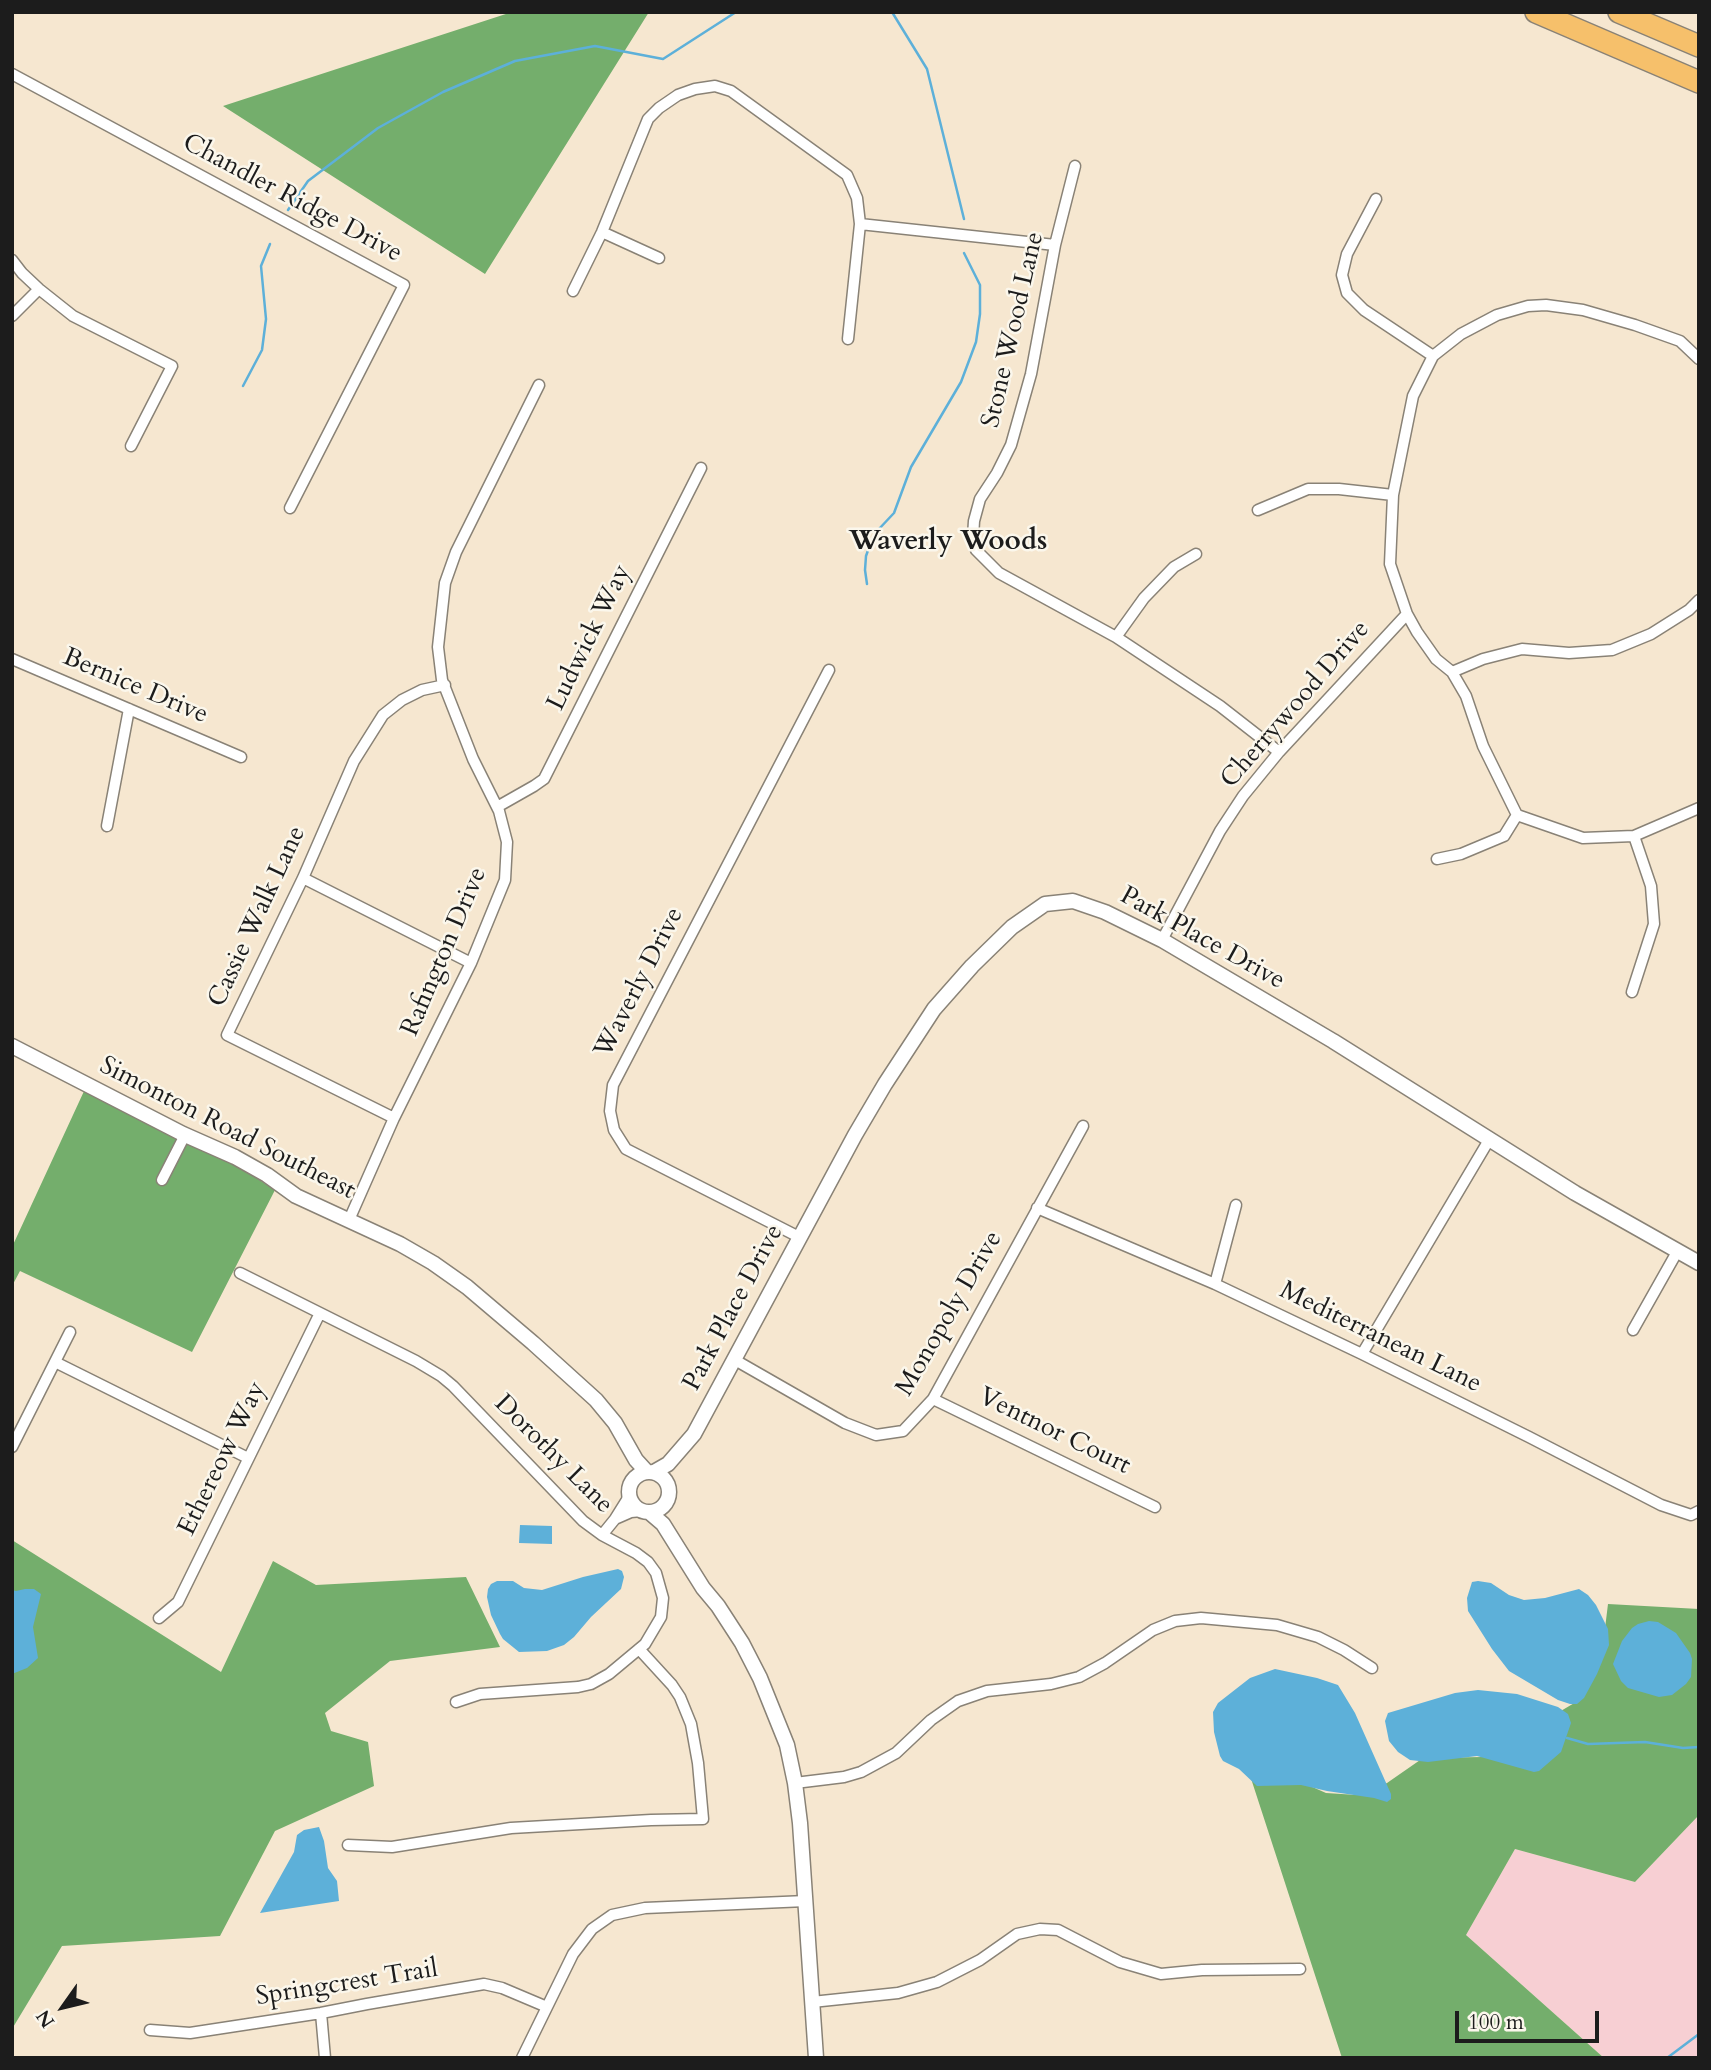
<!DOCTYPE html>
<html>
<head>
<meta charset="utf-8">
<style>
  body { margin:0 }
  #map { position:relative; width:1711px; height:2070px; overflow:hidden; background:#f6e7d0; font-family:Cardo,serif }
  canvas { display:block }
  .frame { position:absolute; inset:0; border:14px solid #1c1c1c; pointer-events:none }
  .north { position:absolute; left:28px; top:1972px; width:70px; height:70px; -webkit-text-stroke:5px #fbf7ec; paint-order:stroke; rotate:236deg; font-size:19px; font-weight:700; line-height:28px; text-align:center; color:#1c1c1c }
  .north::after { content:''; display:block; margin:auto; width:24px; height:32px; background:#1c1c1c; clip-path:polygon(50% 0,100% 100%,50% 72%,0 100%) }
  .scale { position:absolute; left:1455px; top:2011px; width:144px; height:32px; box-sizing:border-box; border:4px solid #1c1c1c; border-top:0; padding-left:9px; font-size:21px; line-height:24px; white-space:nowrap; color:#1c1c1c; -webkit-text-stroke:5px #fbf7ec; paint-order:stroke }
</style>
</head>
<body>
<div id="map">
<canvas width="1711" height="2070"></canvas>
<div class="frame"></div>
<div class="north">N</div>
<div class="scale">100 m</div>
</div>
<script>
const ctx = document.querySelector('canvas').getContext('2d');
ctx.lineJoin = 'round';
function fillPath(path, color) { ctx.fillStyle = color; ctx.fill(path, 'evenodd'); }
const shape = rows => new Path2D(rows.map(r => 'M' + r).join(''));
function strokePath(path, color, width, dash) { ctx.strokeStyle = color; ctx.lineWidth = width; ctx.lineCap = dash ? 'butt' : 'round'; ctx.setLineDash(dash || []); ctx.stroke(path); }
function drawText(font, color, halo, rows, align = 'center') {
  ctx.font = font + ' Cardo,serif'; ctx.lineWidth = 5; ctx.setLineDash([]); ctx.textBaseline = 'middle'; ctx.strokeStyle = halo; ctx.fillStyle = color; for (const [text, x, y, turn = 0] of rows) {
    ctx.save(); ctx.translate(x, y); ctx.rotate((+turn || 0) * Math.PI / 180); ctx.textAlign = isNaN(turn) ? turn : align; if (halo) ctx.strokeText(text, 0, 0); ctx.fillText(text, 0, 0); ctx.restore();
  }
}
fillPath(shape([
  [1699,1815,1699,2058,1604,2058,1466,1935,1515,1849,1635,1882]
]), '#f7cfd3');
fillPath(shape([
  [512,12,649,12,485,274,223,106],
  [85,1089,241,1168,275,1190,192,1352,20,1271,12,1286,12,1247],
  [12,1540,221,1672,273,1561,316,1585,466,1577,500,1647,390,1661,325,1713,331,1731,368,1742,374,1786,275,1831,220,1936,62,1946,12,2029],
  [1608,1604,1699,1609,1699,1815,1635,1882,1515,1849,1466,1935,1604,2058,1342,2058,1244,1757,1326,1793,1357,1795,1387,1783,1423,1758,1483,1757,1576,1702,1601,1661]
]), '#74ae6c');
fillPath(shape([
  [520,1525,552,1526,552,1544,519,1543],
  [618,1569,622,1571,624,1577,621,1589,591,1617,574,1637,564,1645,547,1651,519,1652,503,1639,500,1634,491,1615,487,1597,488,1589,491,1584,497,1581,513,1581,524,1588,542,1590,583,1577],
  [1478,1581,1491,1583,1509,1595,1524,1600,1545,1598,1579,1589,1588,1595,1596,1605,1608,1629,1609,1645,1597,1674,1584,1698,1577,1704,1570,1704,1558,1700,1509,1671,1492,1649,1468,1611,1467,1598,1472,1582],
  [25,1589,34,1589,41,1594,33,1627,38,1658,27,1668,12,1674,12,1590,16,1591],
  [1649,1621,1658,1622,1676,1633,1690,1653,1692,1659,1691,1677,1686,1684,1672,1695,1659,1697,1628,1688,1621,1681,1613,1664,1622,1641,1632,1628,1638,1624],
  [1275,1669,1317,1678,1338,1685,1355,1713,1391,1794,1391,1799,1387,1802,1374,1798,1327,1791,1301,1785,1257,1786,1239,1769,1223,1761,1220,1756,1214,1732,1213,1712,1218,1703,1250,1678],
  [1478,1690,1517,1694,1558,1707,1568,1714,1571,1723,1561,1752,1539,1771,1534,1772,1477,1756,1428,1762,1410,1760,1398,1752,1389,1741,1385,1721,1388,1713,1455,1693],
  [319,1827,324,1841,328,1868,337,1881,339,1901,260,1913,294,1852,297,1835,304,1830]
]), '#5db0d9');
strokePath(shape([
  [892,12,927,69,964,219],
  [288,210,308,181,378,128,443,92,515,61,595,46,663,59,736,12],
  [243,386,262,350,266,319,261,266,270,244],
  [867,584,865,570,866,556,871,542,878,530,894,513,911,467,961,382,976,342,980,314,980,285,964,253],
  [1567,1738,1588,1744,1645,1742,1683,1748,1699,1747],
  [1667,2058,1699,2034]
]), '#5db0d9', 2.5);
const minor = shape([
  [12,74,404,285,290,508],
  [1075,166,1055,245,1031,374,1011,445,997,473,980,499,974,521,973,537,976,550,999,573,1116,637,1220,706,1279,752],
  [1376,199,1347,254,1342,275,1347,293,1364,310,1433,356],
  [860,224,1055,245],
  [602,232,659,258],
  [12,260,22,273,39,289,73,316,172,366,131,446],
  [573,291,602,232,648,119,659,108,678,95,695,89,715,86,731,91,847,175,857,198,860,224,848,339],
  [12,316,39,289],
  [1699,359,1680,341,1635,325,1583,310,1546,305,1528,306,1497,315,1461,334,1433,356,1413,396,1393,495,1390,564,1407,614,1417,632,1436,659,1452,672,1466,696,1483,746,1517,815,1583,838,1634,836,1699,808],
  [1258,510,1308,489,1339,489,1393,495],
  [1116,637,1144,598,1174,567,1196,554],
  [12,659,241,757],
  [1452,672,1483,659,1522,649,1569,653,1612,650,1651,634,1689,610,1699,600],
  [497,807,534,786,544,779,701,468],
  [107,826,129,709],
  [1437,859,1461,854,1504,836,1517,815],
  [303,878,471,963],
  [1162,940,1220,831,1243,796,1279,752,1407,614],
  [1632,992,1654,924,1651,886,1634,836],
  [394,1118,227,1035,303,878,354,761,383,715,402,700,422,690,445,685],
  [162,1180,185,1135],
  [1037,1208,1215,1284,1362,1354,1529,1437,1661,1505,1691,1515,1699,1511],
  [349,1220,394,1118,471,963,505,880,507,842,499,811,473,759,442,680,438,647,445,583,456,552,539,385],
  [799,1237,626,1149,614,1130,610,1111,613,1085,829,670],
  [240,1273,416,1361,441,1376,453,1386,583,1521,602,1535,636,1553,648,1562,656,1573,663,1598,661,1617,645,1644,609,1674,591,1684,578,1687,480,1694,456,1702],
  [1215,1284,1236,1205],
  [1633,1330,1677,1252],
  [1362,1354,1489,1140],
  [735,1360,845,1423,876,1435,903,1431,933,1399,1083,1126],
  [55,1362,248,1458],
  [933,1399,1155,1507],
  [12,1447,70,1332],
  [615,1519,631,1512,642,1511],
  [602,1535,615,1519,630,1495],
  [159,1618,178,1602,320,1313],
  [795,1783,844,1777,861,1772,896,1753,931,1720,958,1701,987,1691,1051,1684,1079,1677,1105,1663,1153,1630,1175,1621,1201,1618,1277,1625,1318,1637,1344,1650,1372,1668],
  [348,1845,392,1847,511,1828,651,1820,703,1819,698,1763,691,1724,680,1697,672,1685,639,1649],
  [812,2002,898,1993,937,1982,980,1960,1017,1934,1040,1929,1058,1930,1120,1962,1161,1974,1202,1970,1300,1969],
  [321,2013,325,2058],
  [150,2030,190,2033,321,2013,367,2004,484,1984,502,1988,547,2007],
  [522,2058,573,1954,592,1929,612,1915,645,1908,806,1901]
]);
const tertiary = shape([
  [12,1046,183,1134,235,1157,267,1175,296,1196,400,1244,433,1263,467,1287,533,1343,596,1400,615,1423,636,1460,647,1472],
  '629 1492a20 20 0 1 1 40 0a20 20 0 1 1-40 0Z',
  [654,1472,668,1464,694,1434,855,1135,885,1084,934,1009,972,966,1012,927,1045,904,1073,901,1105,912,1162,940,1333,1041,1575,1193,1699,1263],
  [649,1512,663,1524,703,1588,718,1606,742,1643,760,1678,787,1745,795,1783,800,1823,816,2058]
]);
const motorway = shape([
  [1536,12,1699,82],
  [1619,12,1699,46]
]);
strokePath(minor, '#898276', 13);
strokePath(tertiary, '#898276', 17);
strokePath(motorway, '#898276', 24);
strokePath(minor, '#fff', 10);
strokePath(tertiary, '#fff', 14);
strokePath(motorway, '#f6c06b', 21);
drawText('26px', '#1c1c1c', '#fbf7ec', [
  ["Chandler Ridge Drive",292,199,28],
  ["Stone Wood Lane",1014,330,-77],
  ["Ludwick Way",590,638,-64],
  ["Bernice Drive",135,687,23],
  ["Cherrywood Drive",1296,705,-49],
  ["Cassie Walk Lane",258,917,-65],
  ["Park Place Drive",1202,939,29],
  ["Rafington Drive",445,952,-67],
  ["Waverly Drive",640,983,-63],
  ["Simonton Road Southeast",227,1129,27],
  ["Park Place Drive",734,1308,-62],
  ["Monopoly Drive",950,1314,-60],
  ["Mediterranean Lane",1380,1338,26],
  ["Ventnor Court",1054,1432,26],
  ["Dorothy Lane",553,1455,45],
  ["Ethereow Way",223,1459,-64],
  ["Springcrest Trail",347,1984,-9]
]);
drawText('bold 28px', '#1c1c1c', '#fbf7ec', [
  ["Waverly Woods",948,543]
]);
</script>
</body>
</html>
